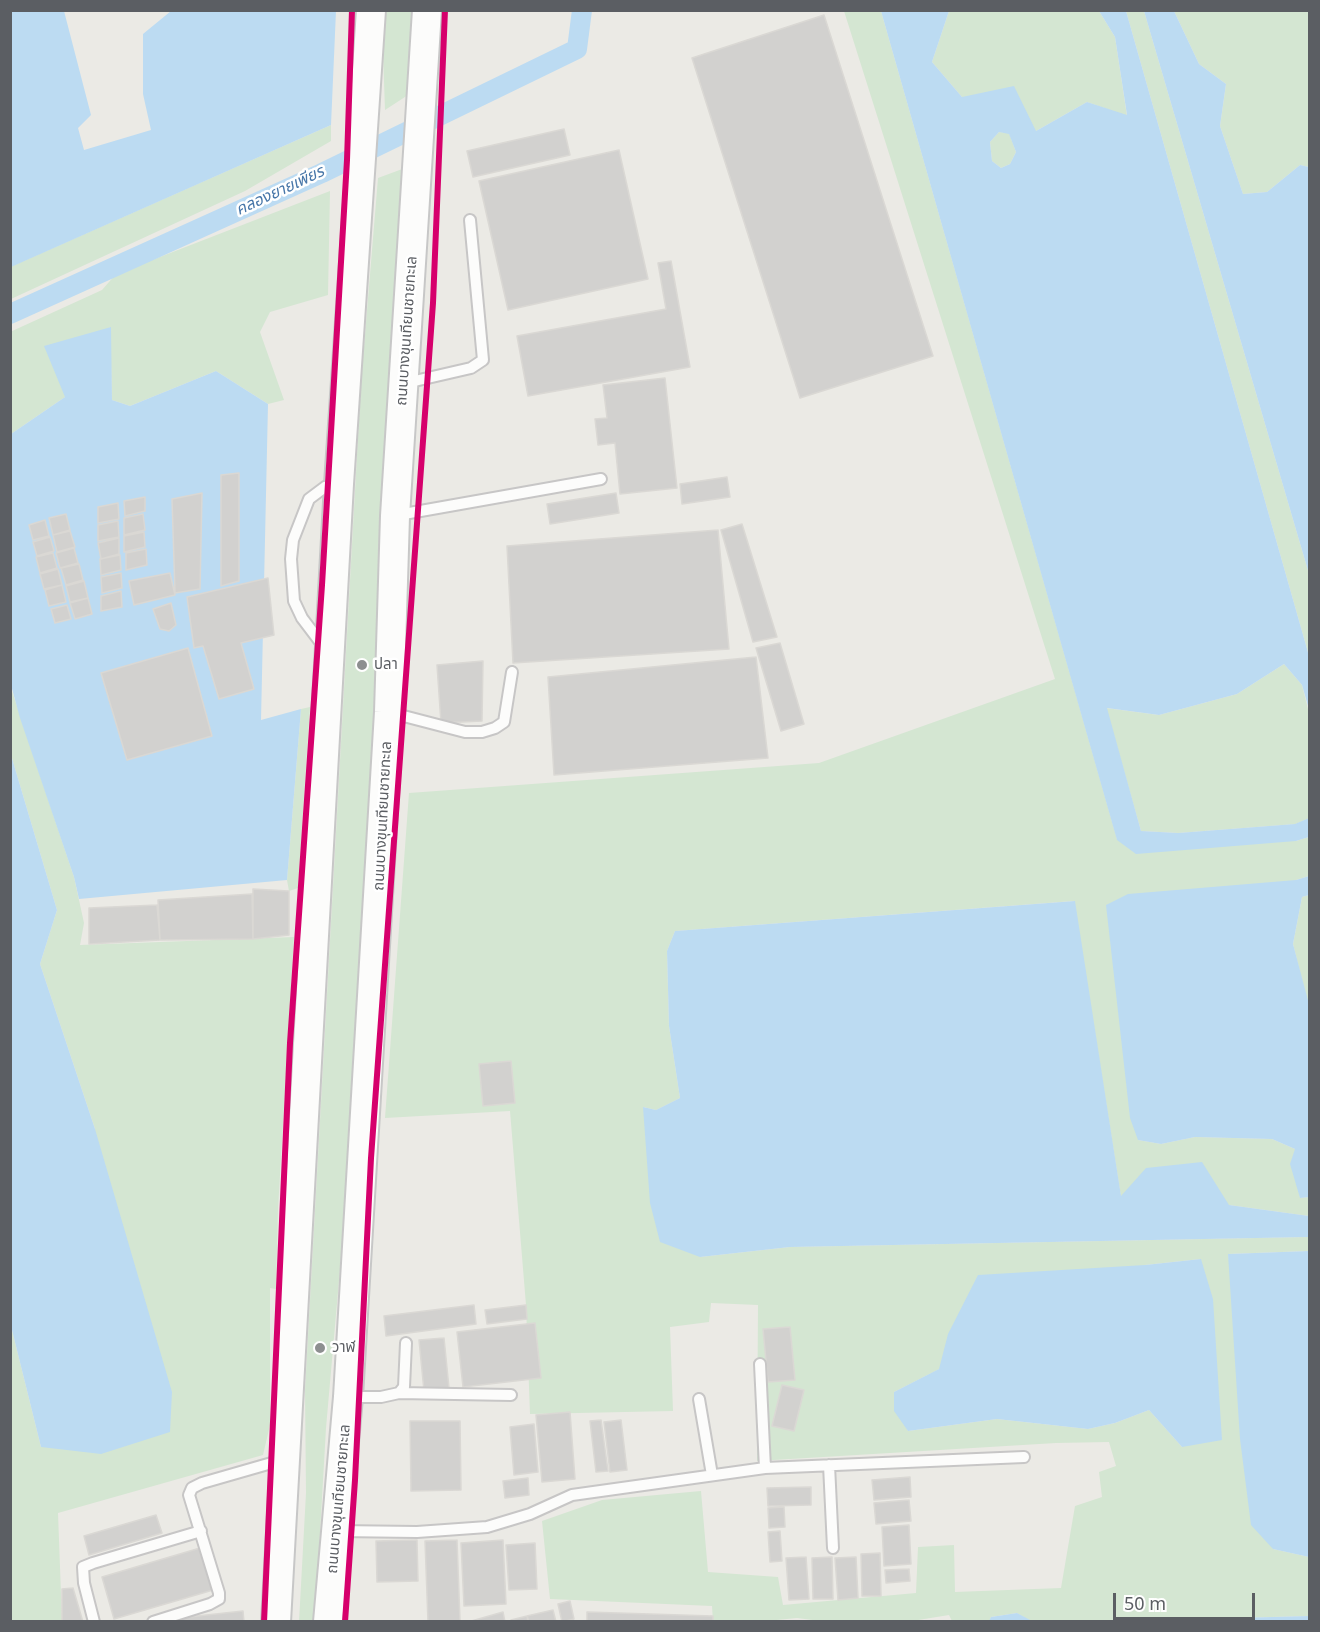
<!DOCTYPE html>
<html>
<head>
<meta charset="utf-8">
<style>
  body { margin:0 }
  #map { position:relative; width:1320px; height:1632px; overflow:hidden; background:#ebeae5; font-family:"Noto Sans",sans-serif }
  canvas { display:block }
  .frame { position:absolute; inset:0; border:12px solid #5b5e63; pointer-events:none }
  .scale { position:absolute; left:1113px; top:1593px; width:142px; height:27px; box-sizing:border-box; border:3px solid #5b5e63; border-top:0; padding-left:8px; font-size:18px; line-height:21px; white-space:nowrap; color:#5b5e63; -webkit-text-stroke:4px #fff; paint-order:stroke }
</style>
</head>
<body>
<div id="map">
<canvas width="1320" height="1632"></canvas>
<div class="frame"></div>
<div class="scale">50 m</div>
</div>
<script>
const ctx = document.querySelector('canvas').getContext('2d');
ctx.lineJoin = 'round';
function fillPath(path, color) { ctx.fillStyle = color; ctx.fill(path, 'evenodd'); }
const shape = rows => new Path2D(rows.map(r => 'M' + r).join(''));
function strokePath(path, color, width, dash) { ctx.strokeStyle = color; ctx.lineWidth = width; ctx.lineCap = dash ? 'butt' : 'round'; ctx.setLineDash(dash || []); ctx.stroke(path); }
function drawText(font, color, halo, rows, align = 'center') {
  ctx.font = font + ' "Noto Sans","Noto Sans Thai",sans-serif'; ctx.lineWidth = 5; ctx.setLineDash([]); ctx.textBaseline = 'middle'; ctx.strokeStyle = halo; ctx.fillStyle = color; for (const [text, x, y, turn = 0] of rows) {
    ctx.save(); ctx.translate(x, y); ctx.rotate((+turn || 0) * Math.PI / 180); ctx.textAlign = isNaN(turn) ? turn : align; if (halo) ctx.strokeText(text, 0, 0); ctx.fillText(text, 0, 0); ctx.restore();
  }
}
fillPath(shape([
  [386,11,414,11,408,95,385,110,383,52],
  [844,11,881,11,1117,839,1296,841,1309,837,1309,876,1296,880,1138,1140,1161,1144,1195,1137,1272,1139,1295,1149,1300,1198,1309,1197,1309,1216,1229,1205,1121,1197,1074,901,675,931,667,951,669,1026,680,1098,656,1110,643,1107,700,1257,790,1247,1307,1237,1309,1234,1309,1251,1228,1254,1273,1549,1309,1557,1309,1616,1124,1621,1032,1622,1017,1613,991,1617,989,1622,952,1621,949,1615,906,1622,828,1622,797,1618,756,1622,713,1622,712,1606,550,1599,542,1521,602,1500,701,1491,708,1572,778,1577,783,1605,916,1593,918,1547,954,1545,955,1592,1061,1588,1075,1506,1102,1497,1099,1472,1116,1466,1109,1442,1056,1443,757,1461,758,1305,711,1303,709,1322,670,1327,673,1411,530,1414,526,1305,510,1111,385,1118,409,793,819,763,1055,679],
  [1201,1259,1182,1447,1149,1410,1115,1423,1088,1429,997,1419,908,1431,894,1392,1145,1265],
  [949,11,1099,11,1115,37,1127,116,1087,102,1036,131,962,97,932,62],
  [1126,11,1144,11,1309,574,1309,656],
  [1174,11,1309,11,1309,167,1300,165,1267,192,1243,194,1220,126,1226,84,1199,64],
  [331,125,331,141,245,191,11,299,10,267],
  [999,132,1009,133,1016,152,1010,164,1001,168,992,161,990,142],
  [405,168,349,1167,326,1428,315,1621,299,1622,306,1493,305,1390,361,383,378,178],
  [330,191,328,295,270,312,260,332,284,400,268,404,216,371,130,406,112,400,110,327,65,397,11,434,10,332,102,290,116,274],
  [1284,664,1302,685,1309,713,1309,818,1296,824,1178,833,1141,831,1106,708,1159,715,1237,694],
  [10,685,74,877,84,923,80,945,294,937,278,1209,276,1289,270,1288,270,1425,263,1455,58,1513,62,1621,11,1621,11,1326,41,1447,95,1129,40,964,57,910,11,755],
  [310,707,298,888,289,891,287,880,301,709],
  [1309,895,1309,1008,1293,944,1302,897]
]), '#d4e6d2');
fillPath(shape([
  [11,10,64,11,91,115,78,128,84,150,151,130,143,94,143,34,171,11,336,11,331,125,11,267],
  [881,11,949,11,932,62,962,97,1014,86,1036,131,1087,102,1127,115,1115,37,1099,11,1126,11,1309,656,1310,713,1302,685,1284,664,1237,694,1159,715,1107,708,1141,831,1178,833,1295,824,1309,818,1309,837,1296,841,1136,854,1117,840],
  [999,132,1009,134,1016,152,1010,164,1001,168,992,161,990,142],
  [1144,11,1174,11,1199,64,1226,84,1220,126,1243,194,1267,192,1300,165,1309,167,1309,574],
  [111,327,112,400,130,406,216,371,268,404,261,720,301,709,287,880,79,899,74,877,20,718,11,685,11,434,65,397,44,346],
  [11,755,57,910,40,964,95,1129,172,1392,170,1432,101,1454,41,1447,11,1326],
  [1309,876,1309,895,1302,897,1293,944,1310,1008,1310,1197,1300,1198,1290,1164,1295,1149,1272,1139,1195,1137,1161,1144,1138,1140,1130,1118,1106,905,1128,894,1296,880],
  [1075,901,1121,1196,1146,1168,1202,1162,1229,1205,1309,1216,1309,1234,1308,1237,790,1247,700,1257,660,1242,650,1203,643,1107,656,1110,680,1098,669,1026,667,951,675,931],
  [1309,1251,1310,1251,1309,1557,1273,1549,1251,1525,1240,1439,1228,1254],
  [1201,1259,1213,1299,1222,1440,1182,1447,1149,1410,1115,1423,1088,1429,997,1419,908,1431,894,1411,894,1392,939,1369,948,1334,978,1275,1145,1265],
  [1017,1613,1032,1621,989,1621,991,1617],
  [1309,1616,1309,1622,1124,1621]
]), '#bcdbf2');
strokePath(shape([
  [10,314,322,173,577,49,582,10]
]), '#bcdbf2', 20);
const building = shape([
  [824,15,933,356,800,398,692,58,824,15],
  [564,129,570,155,473,177,467,151,564,129],
  [619,150,648,279,508,310,479,181,619,150],
  [671,261,690,367,528,396,517,336,666,309,658,263,671,261],
  [665,378,677,488,620,494,615,443,598,445,595,419,607,418,603,385,665,378],
  [239,473,239,581,221,586,221,475,239,473],
  [727,477,730,497,682,504,680,484,727,477],
  [202,493,200,589,175,593,172,499,202,493],
  [616,493,619,513,550,524,547,504,616,493],
  [145,497,145,511,125,516,124,501,145,497],
  [118,503,119,519,98,523,98,507,118,503],
  [66,514,70,530,53,535,49,518,66,514],
  [143,514,145,530,124,535,124,518,143,514],
  [45,520,49,536,33,540,29,525,45,520],
  [118,521,119,537,98,541,98,525,118,521],
  [742,524,777,637,753,642,721,530,742,524],
  [718,530,729,649,513,663,507,546,718,530],
  [70,531,75,547,57,552,53,535,70,531],
  [144,532,145,547,124,552,124,536,144,532],
  [50,537,54,551,37,556,33,542,50,537],
  [119,538,119,554,101,559,98,543,119,538],
  [74,548,78,563,60,568,56,553,74,548],
  [146,549,147,565,126,570,126,553,146,549],
  [53,553,57,568,40,573,36,557,53,553],
  [120,555,121,570,101,575,100,559,120,555],
  [79,564,83,580,66,585,61,568,79,564],
  [58,569,62,585,44,589,40,574,58,569],
  [121,573,122,588,102,593,101,577,121,573],
  [170,573,175,595,134,605,129,581,170,573],
  [268,578,274,635,241,643,254,689,219,699,203,646,194,648,187,597,268,578],
  [84,581,88,598,70,602,66,586,84,581],
  [62,585,66,602,49,606,45,590,62,585],
  [121,591,122,607,101,611,101,596,121,591],
  [88,598,92,614,75,619,70,603,88,598],
  [171,603,176,625,169,631,160,629,153,609,171,603],
  [67,605,71,619,55,623,51,609,67,605],
  [780,643,804,724,781,731,756,648,780,643],
  [188,648,212,736,127,760,101,673,188,648],
  [756,657,768,758,554,775,548,677,756,657],
  [483,661,482,721,441,723,437,665,483,661],
  [253,889,289,891,289,935,253,939,253,889],
  [252,894,253,939,160,940,158,900,252,894],
  [157,905,160,940,89,944,89,908,157,905],
  [511,1061,515,1103,483,1106,479,1064,511,1061],
  [474,1305,476,1324,386,1336,384,1316,474,1305],
  [526,1305,527,1319,487,1324,485,1310,526,1305],
  [535,1323,541,1378,463,1387,457,1332,535,1323],
  [790,1327,795,1380,768,1382,763,1329,790,1327],
  [444,1338,449,1388,424,1391,419,1340,444,1338],
  [782,1385,804,1390,794,1431,772,1426,782,1385],
  [570,1412,575,1479,542,1482,536,1415,570,1412],
  [601,1420,608,1471,596,1472,590,1421,601,1420],
  [621,1420,627,1470,610,1472,604,1422,621,1420],
  [410,1421,460,1421,461,1490,411,1491,410,1421],
  [534,1424,538,1472,514,1475,510,1427,534,1424],
  [910,1477,911,1497,874,1500,872,1480,910,1477],
  [528,1478,529,1495,505,1498,503,1481,528,1478],
  [811,1487,811,1505,768,1506,767,1488,811,1487],
  [909,1500,911,1521,876,1524,874,1503,909,1500],
  [784,1507,785,1527,769,1528,768,1508,784,1507],
  [156,1515,162,1533,89,1555,84,1536,156,1515],
  [909,1525,911,1564,884,1566,882,1527,909,1525],
  [780,1531,782,1561,770,1562,768,1532,780,1531],
  [417,1540,418,1581,377,1582,376,1541,417,1540],
  [457,1540,460,1621,428,1622,425,1541,457,1540],
  [503,1540,506,1604,464,1606,461,1543,503,1540],
  [535,1543,537,1589,509,1590,506,1545,535,1543],
  [200,1548,213,1590,114,1619,102,1577,200,1548],
  [880,1553,881,1596,862,1596,861,1554,880,1553],
  [806,1557,809,1599,789,1600,786,1558,806,1557],
  [832,1557,833,1599,813,1599,812,1558,832,1557],
  [856,1557,858,1598,838,1600,835,1558,856,1557],
  [909,1569,910,1581,886,1583,885,1570,909,1569],
  [73,1588,83,1622,62,1622,62,1589,73,1588],
  [570,1601,574,1619,562,1622,558,1604,570,1601],
  [553,1610,556,1622,529,1622,527,1616,553,1610],
  [243,1611,244,1622,179,1622,179,1618,243,1611],
  [503,1612,505,1622,468,1622,503,1612],
  [587,1612,713,1616,713,1622,587,1622,587,1612],
  [527,1616,528,1622,511,1622,511,1620,527,1616]
]);
fillPath(building, '#d2d1cf');
strokePath(building, '#dad8d4', 1.5);
const lane = shape([
  [406,383,471,368,483,360,470,220],
  [398,515,601,479],
  [324,647,302,618,294,601,291,559,293,540,309,499,325,487,336,485],
  [392,713,465,732,482,732,495,728,504,722,512,672],
  [399,1393,511,1395],
  [349,1397,381,1397,399,1393,404,1387,406,1343],
  [699,1399,712,1475],
  [829,1465,833,1548],
  [765,1468,1024,1457],
  [337,1531,417,1532,487,1527,530,1514,572,1495,765,1468,760,1364],
  [94,1622,84,1583,83,1567,93,1563,201,1531],
  [153,1622,210,1604,219,1599,219,1593,189,1495,192,1488,202,1483,282,1460]
]);
const secondary = shape([
  [276,1622,339,484,371,10],
  [328,1622,348,1397,389,712,395,516,427,10]
]);
strokePath(lane, '#c7c6c6', 14);
strokePath(secondary, '#c7c7c7', 32);
strokePath(lane, '#fcfcfb', 10);
strokePath(secondary, '#fcfcfb', 28);
strokePath(shape([
  [264,1622,290,1043,322,585,347,160,352,10],
  [345,1622,355,1480,371,1158,433,303,445,10]
]), '#d6006c', 6);
for (const [x, y, r, color] of [
  [362,665,6,"#8d8f90"],
  [320,1348,6,"#8d8f90"]
]) { const dot = new Path2D(); dot.arc(x, y, r, 0, 2 * Math.PI); ctx.fillStyle = color; ctx.fill(dot); strokePath(dot, '#fff', 2); }
drawText('15px', '#5b5e63', '#fff', [
  ["ถนนบางขุนเทียนชายทะเล",407,331,-86],
  ["ถนนบางขุนเทียนชายทะเล",383,816,-87],
  ["ถนนบางขุนเทียนชายทะเล",339,1499,-85]
]);
drawText('15px', '#5b5e63', '#fff', [
  ["ปลา",374,665],
  ["วาฬ",332,1348]
], 'left');
drawText('italic 16px', '#4776a8', '#fff', [
  ["คลองยายเพียร",280,191,-25]
]);
</script>
</body>
</html>
